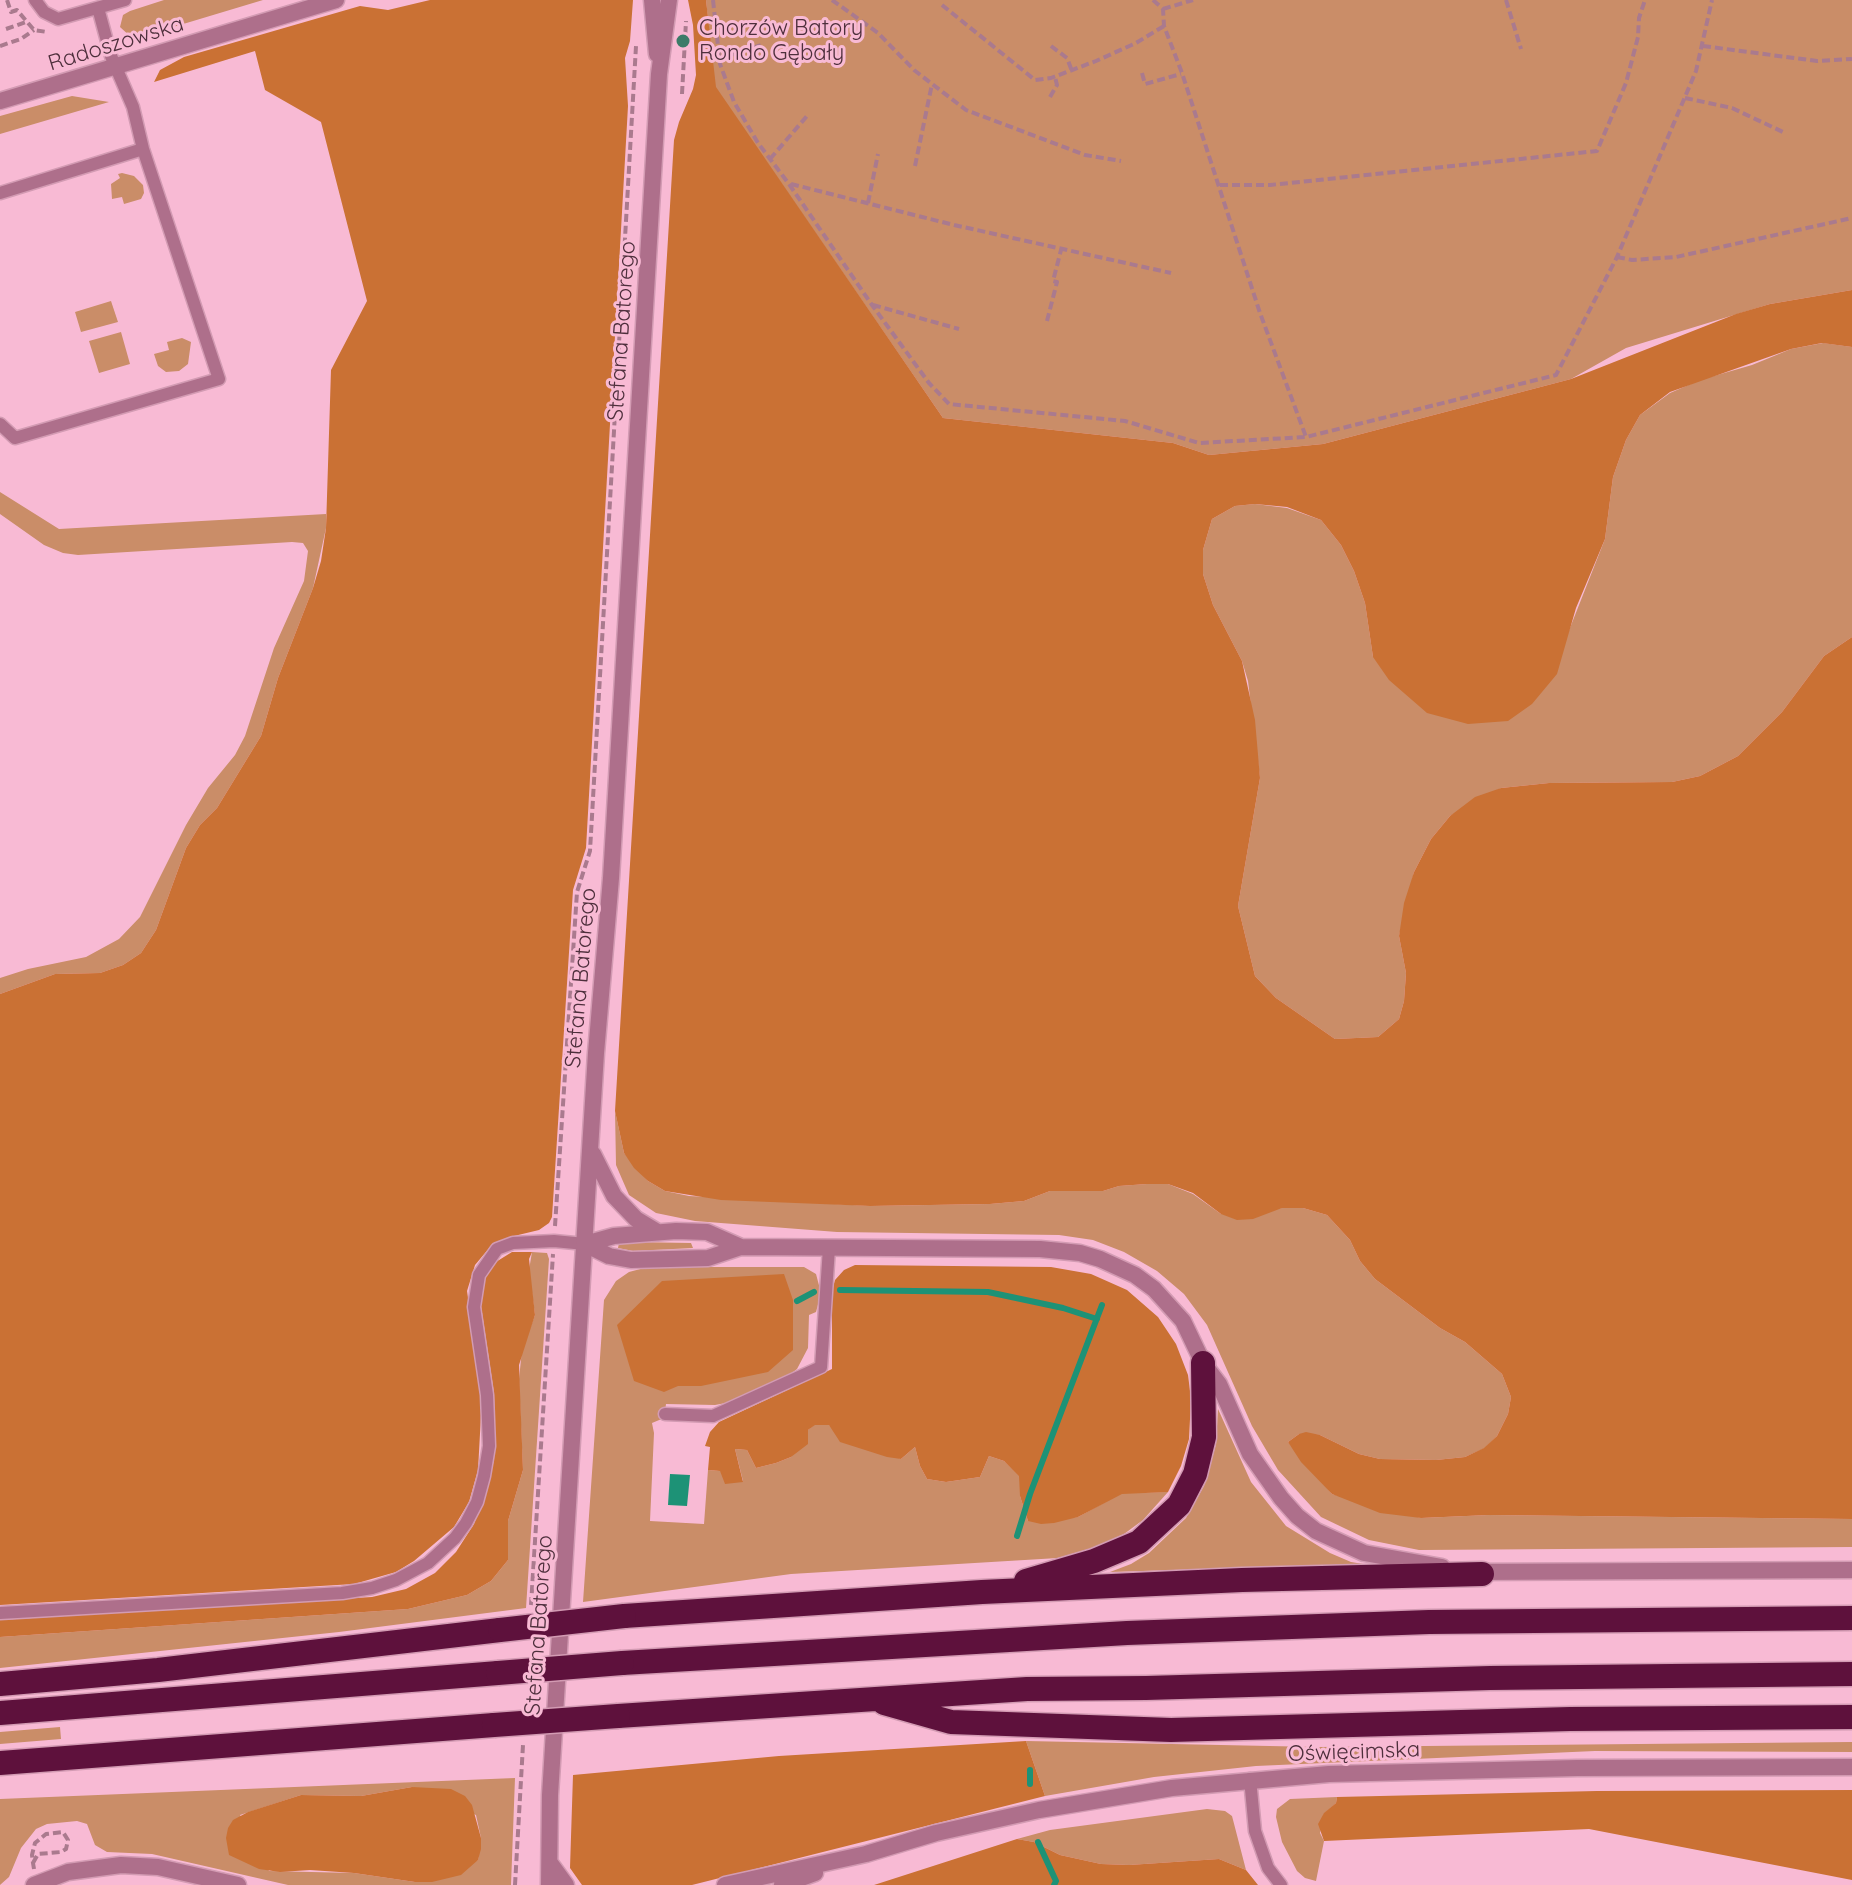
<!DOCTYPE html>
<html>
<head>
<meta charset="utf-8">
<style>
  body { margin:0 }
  canvas { display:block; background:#f8bad4 }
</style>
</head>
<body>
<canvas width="1852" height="1885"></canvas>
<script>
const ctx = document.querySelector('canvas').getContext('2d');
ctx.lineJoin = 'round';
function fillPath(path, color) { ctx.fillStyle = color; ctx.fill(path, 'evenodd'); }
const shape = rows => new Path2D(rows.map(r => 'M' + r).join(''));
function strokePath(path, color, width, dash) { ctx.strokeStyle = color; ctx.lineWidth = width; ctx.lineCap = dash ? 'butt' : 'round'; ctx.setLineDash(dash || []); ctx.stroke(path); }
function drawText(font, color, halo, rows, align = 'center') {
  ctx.font = font + ' Quicksand,sans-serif'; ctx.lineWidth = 6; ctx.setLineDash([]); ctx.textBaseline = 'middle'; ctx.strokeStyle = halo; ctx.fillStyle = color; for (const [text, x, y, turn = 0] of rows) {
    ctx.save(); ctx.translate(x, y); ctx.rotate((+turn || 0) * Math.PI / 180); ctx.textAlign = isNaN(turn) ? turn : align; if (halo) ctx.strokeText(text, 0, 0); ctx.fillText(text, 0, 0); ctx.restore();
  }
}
fillPath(shape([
  [164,0,263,0,140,37,132,38,120,27,123,15,130,11],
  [706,0,1852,0,1852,290,1770,304,1626,348,1571,379,1323,444,1209,455,1173,443,943,418,715,87],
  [72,96,109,102,0,134,0,116],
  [122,173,134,176,143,185,144,193,141,199,124,204,122,197,112,199,111,184,120,178,118,174],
  [111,301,118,322,81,332,75,312],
  [121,332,130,364,99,373,89,341],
  [182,338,191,342,188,364,179,371,166,372,158,366,154,354,169,350,167,342],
  [1823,343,1852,347,1852,637,1824,656,1782,712,1738,756,1700,776,1672,782,1549,783,1501,788,1450,816,1431,839,1414,872,1399,936,1406,973,1404,1001,1399,1019,1378,1037,1335,1039,1276,998,1255,976,1238,906,1260,778,1248,681,1242,661,1213,605,1203,574,1203,550,1212,519,1235,506,1255,504,1287,508,1321,520,1341,545,1354,571,1365,603,1373,657,1566,638,1605,539,1613,477,1626,440,1640,415,1670,393,1700,380,1752,365,1791,349],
  [0,492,59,529,326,514,326,528,313,588,278,678,261,736,217,808,200,825,186,848,156,930,141,953,123,965,100,973,55,974,0,994,0,978,28,969,86,957,119,939,140,917,186,825,208,788,235,755,245,736,274,648,304,581,308,551,303,543,292,542,78,555,63,553,44,545,0,514],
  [615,1111,624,1153,648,1181,665,1191,689,1196,870,1206,990,1204,1024,1201,1050,1191,1103,1191,1119,1186,1147,1184,1168,1184,1193,1194,1221,1214,1282,1208,1303,1208,1327,1215,1350,1240,1360,1261,1375,1279,1440,1328,1465,1342,1502,1374,1511,1397,1508,1414,1497,1436,1485,1448,1465,1457,1436,1460,1380,1459,1359,1454,1320,1435,1299,1434,1288,1442,1332,1494,1421,1518,1489,1515,1852,1519,1852,1547,1419,1550,1369,1540,1321,1517,1278,1470,1252,1426,1207,1325,1184,1294,1157,1271,1124,1252,1093,1240,1059,1235,837,1232,695,1221,656,1213,629,1195,622,1179,616,1165],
  [630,1242,691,1243,693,1248,633,1251,618,1248,619,1243],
  [532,1252,547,1253,549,1259,526,1608,339,1632,0,1668,0,1637,408,1609,467,1595,491,1581,508,1560,508,1521,523,1470,519,1379,522,1350,535,1315,529,1270],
  [648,1267,804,1267,816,1274,821,1293,816,1312,809,1315,808,1348,797,1369,788,1376,731,1402,715,1405,666,1404,664,1418,652,1423,654,1433,650,1521,704,1524,708,1470,720,1471,743,1481,735,1449,747,1450,756,1468,776,1463,791,1457,808,1430,814,1425,829,1425,901,1459,915,1447,920,1466,927,1479,946,1482,980,1477,989,1456,1004,1461,1020,1476,1020,1496,1028,1521,1078,1517,1122,1493,1168,1492,1143,1520,1124,1534,1099,1546,1058,1558,791,1574,583,1602,604,1300,616,1281,629,1272],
  [1218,1409,1251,1482,1286,1526,1330,1553,1351,1562,1363,1564,1110,1572,1131,1564,1149,1553,1186,1518,1204,1486,1210,1466,1216,1444],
  [60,1727,61,1739,0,1744,0,1732],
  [1026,1741,1318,1747,1852,1742,1852,1752,1595,1751,1256,1766,1154,1777,1045,1796],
  [515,1778,511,1885,288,1885,152,1854,107,1852,95,1845,87,1824,77,1821,47,1824,36,1829,21,1848,9,1877,0,1885,0,1799],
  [412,1787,476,1815,481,1838,478,1860,415,1882,354,1873,269,1871,240,1815,301,1795,361,1796],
  [1337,1797,1336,1803,1324,1814,1320,1833,1324,1841,1316,1881,1305,1878,1297,1871,1282,1842,1276,1817,1277,1809,1290,1799],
  [1207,1809,1225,1811,1232,1816,1246,1870,1219,1859,1129,1865,1101,1864,1060,1855,1034,1842,1017,1839,1050,1830]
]), '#ca8d68');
fillPath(shape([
  [430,0,633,0,630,41,625,58,628,106,586,848,573,890,552,1217,549,1223,539,1230,514,1236,490,1247,475,1265,467,1291,482,1397,478,1470,469,1502,454,1527,414,1561,396,1572,354,1584,0,1605,0,994,55,974,100,973,123,965,141,953,156,930,186,848,200,825,217,808,261,736,278,678,313,588,321,561,326,528,331,370,367,301,321,122,265,90,255,51,154,82,160,70,184,57,360,6,388,10],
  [688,0,706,0,716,87,943,418,1173,443,1209,455,1323,444,1571,379,1736,314,1770,304,1852,290,1852,347,1822,343,1791,349,1670,392,1640,415,1626,440,1613,477,1605,539,1576,608,1557,674,1532,704,1508,721,1468,724,1427,713,1389,680,1373,657,1365,603,1354,571,1341,545,1321,520,1287,507,1255,504,1235,506,1212,519,1203,550,1203,574,1213,605,1242,661,1255,720,1260,778,1238,906,1255,976,1276,998,1335,1039,1378,1037,1399,1019,1404,1001,1406,973,1399,936,1404,903,1414,872,1431,839,1450,816,1475,797,1501,788,1549,783,1672,782,1700,776,1738,756,1782,712,1824,656,1852,637,1852,1519,1489,1515,1421,1518,1380,1513,1332,1494,1301,1462,1288,1442,1299,1434,1306,1432,1320,1435,1359,1454,1380,1459,1436,1460,1465,1457,1484,1448,1497,1436,1508,1414,1511,1397,1502,1374,1465,1342,1440,1328,1375,1279,1360,1261,1350,1240,1327,1215,1303,1208,1282,1208,1253,1219,1237,1220,1221,1214,1193,1193,1168,1184,1147,1184,1119,1186,1103,1191,1050,1191,1024,1201,990,1204,870,1206,721,1200,665,1191,648,1181,634,1168,624,1153,615,1111,674,140,679,122,693,89,696,75,693,25],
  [512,1252,539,1252,532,1252,529,1259,535,1315,519,1365,523,1470,508,1521,508,1560,491,1581,467,1595,408,1609,0,1637,0,1620,372,1597,406,1589,435,1573,456,1552,474,1524,486,1492,494,1460,495,1431,494,1393,480,1299,483,1283,491,1265],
  [855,1265,1051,1267,1091,1274,1127,1290,1158,1317,1176,1344,1188,1375,1191,1399,1189,1439,1181,1466,1168,1492,1122,1494,1078,1517,1054,1523,1041,1524,1028,1521,1020,1496,1019,1476,1004,1461,989,1456,980,1477,946,1482,927,1479,920,1466,915,1447,901,1459,887,1457,840,1442,829,1425,815,1425,808,1430,808,1444,791,1457,776,1463,756,1468,747,1450,735,1449,743,1482,725,1484,720,1471,708,1470,710,1447,705,1446,710,1432,719,1422,832,1369,832,1291,835,1280,844,1270],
  [784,1274,793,1300,793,1350,768,1372,701,1386,678,1386,664,1392,634,1381,617,1325,662,1281],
  [1026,1741,1045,1796,692,1885,582,1885,570,1868,573,1775,779,1756],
  [412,1787,451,1789,465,1796,472,1805,481,1838,481,1849,478,1860,461,1875,432,1882,415,1882,354,1873,310,1870,280,1872,259,1869,229,1855,226,1838,228,1828,233,1820,248,1812,301,1795,361,1796],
  [1852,1790,1852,1880,1589,1829,1324,1841,1318,1824,1324,1813,1336,1803,1337,1797,1597,1791],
  [1017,1839,1034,1842,1060,1855,1101,1864,1129,1865,1219,1859,1246,1870,1258,1885,874,1885]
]), '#ca7134');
fillPath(shape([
  [670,1474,690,1475,687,1506,668,1505]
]), '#1d9276');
strokePath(shape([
  [840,1290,988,1292,1063,1308,1097,1319],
  [797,1301,814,1292],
  [1017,1536,1030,1494,1102,1305],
  [1030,1784,1030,1770],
  [1038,1842,1056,1881,1054,1885]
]), '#1d9276', 6);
const service = shape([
  [35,0,44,12,58,19,125,0],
  [0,193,143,149],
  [0,424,15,438,219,379,143,149,133,107,111,56,98,8],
  [665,1414,713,1416,821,1367,829,1248],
  [0,1613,342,1593,372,1588,396,1580,428,1563,455,1538,466,1523,477,1502,484,1476,489,1446,487,1395,474,1307,479,1275,497,1249,513,1243,554,1241,585,1244],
  [1250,1779,1255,1831,1268,1868,1281,1885]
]);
const tertiary = shape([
  [652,0,657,54],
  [0,101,336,0],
  [593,1154,614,1196,636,1219,656,1231],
  [585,1244,609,1256,631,1260,708,1258,741,1247,1040,1249,1080,1253,1100,1259,1135,1275,1154,1289,1183,1321,1203,1363,1219,1384,1250,1454,1281,1498,1297,1516,1316,1531,1364,1553,1442,1567],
  [585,1244,614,1236,676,1231,707,1232,741,1247],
  [1473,1572,1852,1570],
  [550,1863,566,1885],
  [34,1885,68,1872,121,1865,158,1867,238,1885],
  [549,1885,550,1795,596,1053,611,878,659,74,669,0],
  [725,1885,866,1854,936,1833,1039,1810,1172,1788,1329,1774,1577,1768,1852,1767],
  [782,1885,815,1873]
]);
const motorway = shape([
  [1026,1581,1094,1561,1139,1542,1179,1505,1195,1474,1204,1437,1203,1363],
  [624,1616,982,1592,1242,1580,1482,1574],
  [622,1663,1127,1633,1429,1622,1852,1618],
  [0,1684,158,1670,500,1630],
  [884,1703,951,1722,1171,1730,1570,1719,1852,1717],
  [0,1713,498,1673],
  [618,1716,1027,1689,1146,1688,1490,1678,1852,1674],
  [0,1763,494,1725]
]);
strokePath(service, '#d39bb3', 15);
strokePath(tertiary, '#d39bb3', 19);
strokePath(motorway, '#d39bb3', 27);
strokePath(shape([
  [7,0,11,12,17,10,34,30,47,32],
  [713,0,720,64,734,102,758,143,789,184,872,305,929,383,949,404,1125,421,1199,443,1306,437,1556,375,1617,257,1696,71,1712,0],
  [832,0,878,33,914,70,966,110,1085,155,1121,161],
  [1153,0,1163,9,1164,26,1182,73,1260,313,1306,437],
  [1506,0,1521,49],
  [942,5,1035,80,1051,78,1096,61,1136,43,1164,26],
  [1163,9,1193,0],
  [6,29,26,22],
  [0,46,21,39,34,30],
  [1051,46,1067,58,1072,71],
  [1703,46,1817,61,1852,59],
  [719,59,764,44],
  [1142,73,1145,84,1181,74],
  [682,94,686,21],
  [1050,97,1057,85,1055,77],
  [1685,98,1732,108,1783,132],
  [770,159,807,116],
  [915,166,932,84],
  [791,184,954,225,1171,273],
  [1220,185,1270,185,1597,151,1626,83,1638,37,1639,18,1645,0],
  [868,203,878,154],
  [1617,257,1632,260,1676,257,1852,218],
  [873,305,959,329],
  [1047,321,1057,282,1053,281,1061,250],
  [555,1226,577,892,590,851,636,46],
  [531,1605,553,1254],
  [33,1863,38,1854,61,1852,66,1849,68,1840,63,1832,46,1834,35,1843,32,1855,33,1863,34,1869],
  [515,1885,523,1745]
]), '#aa7a8e', 4, [8, 4]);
strokePath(service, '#ae6f8b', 12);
strokePath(tertiary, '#ae6f8b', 16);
strokePath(motorway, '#5e113c', 24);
const motorwayBridge = shape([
  [500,1630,624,1616],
  [498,1673,622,1663],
  [494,1725,618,1716]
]);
strokePath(motorwayBridge, '#d39bb3', 27, []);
strokePath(motorwayBridge, '#5e113c', 24);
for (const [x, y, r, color] of [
  [683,41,8,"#3c7b68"]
]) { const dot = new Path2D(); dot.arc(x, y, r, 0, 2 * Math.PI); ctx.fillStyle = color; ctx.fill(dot); strokePath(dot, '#f8bad4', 3); }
drawText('22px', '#4e2f3c', '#f8bad4', [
  ["Chorzów Batory",699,28],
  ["Rondo Gębały",699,53]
], 'left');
drawText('22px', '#4e2f3c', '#f8bad4', [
  ["Radoszowska",116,44,-17],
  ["Stefana Batorego",622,331,-86],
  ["Stefana Batorego",581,978,-85],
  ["Stefana Batorego",539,1625,-86],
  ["Oświęcimska",1354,1752,-2]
]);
</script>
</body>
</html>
